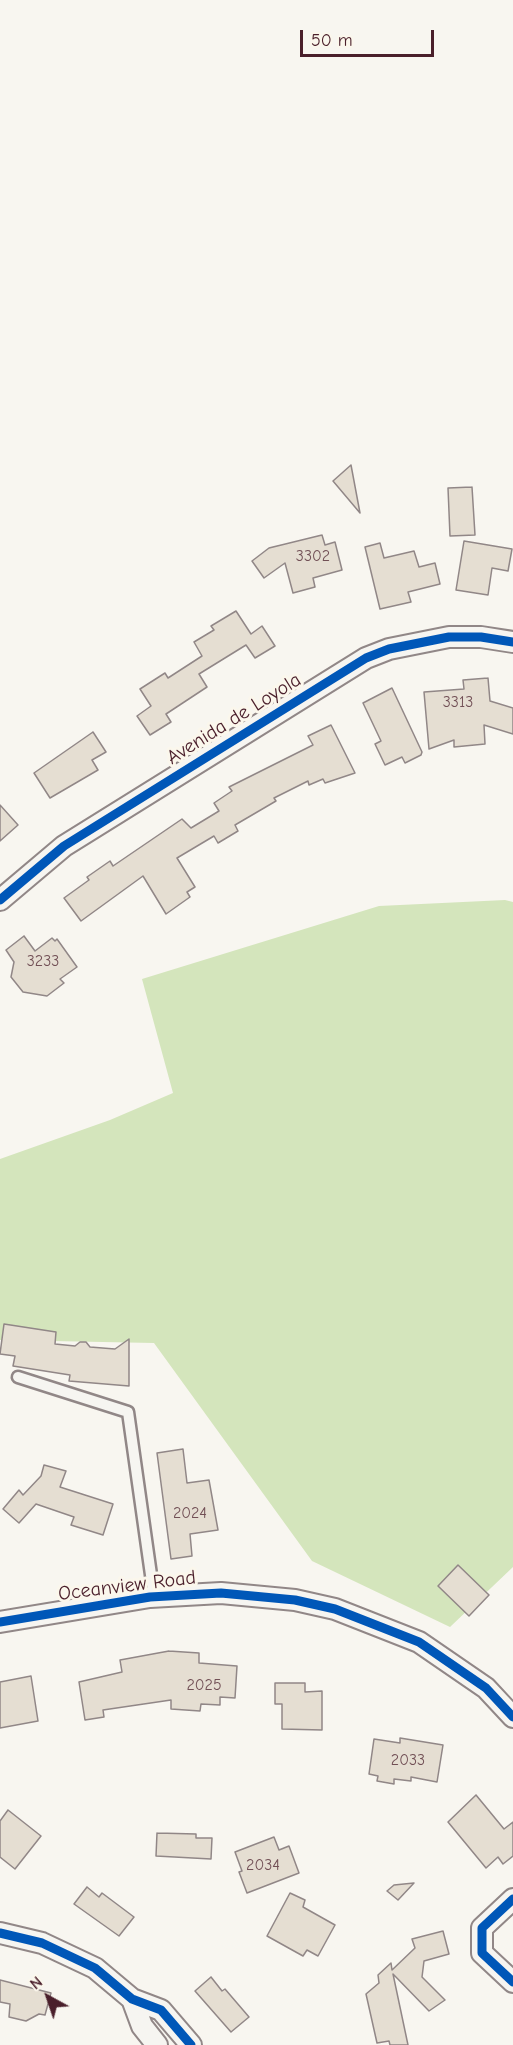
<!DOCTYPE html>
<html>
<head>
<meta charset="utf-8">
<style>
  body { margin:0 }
  #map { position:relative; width:513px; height:2045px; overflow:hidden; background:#f8f6f0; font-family:"Comic Neue",sans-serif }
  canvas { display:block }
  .north { position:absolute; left:18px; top:1967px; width:60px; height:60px; -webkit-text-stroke:4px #fbf7ec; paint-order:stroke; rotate:320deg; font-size:16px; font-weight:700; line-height:24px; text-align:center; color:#4a1f2b }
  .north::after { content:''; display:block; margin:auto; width:21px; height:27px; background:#4a1f2b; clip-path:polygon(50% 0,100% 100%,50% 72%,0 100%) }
  .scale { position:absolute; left:300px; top:30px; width:134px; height:27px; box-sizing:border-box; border:3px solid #4a1f2b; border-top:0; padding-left:8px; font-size:18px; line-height:21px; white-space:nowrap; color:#4a1f2b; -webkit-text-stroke:4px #fbf7ec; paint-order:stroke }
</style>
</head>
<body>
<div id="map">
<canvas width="513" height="2045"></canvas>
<div class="north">N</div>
<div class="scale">50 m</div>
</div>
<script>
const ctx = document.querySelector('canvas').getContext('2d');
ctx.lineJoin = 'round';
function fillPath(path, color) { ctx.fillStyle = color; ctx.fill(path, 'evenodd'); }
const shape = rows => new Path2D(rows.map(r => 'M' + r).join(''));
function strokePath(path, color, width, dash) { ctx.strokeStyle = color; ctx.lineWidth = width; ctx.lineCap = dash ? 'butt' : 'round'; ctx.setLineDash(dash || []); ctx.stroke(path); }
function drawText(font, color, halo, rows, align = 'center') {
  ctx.font = font + ' "Comic Neue",sans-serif'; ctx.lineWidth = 6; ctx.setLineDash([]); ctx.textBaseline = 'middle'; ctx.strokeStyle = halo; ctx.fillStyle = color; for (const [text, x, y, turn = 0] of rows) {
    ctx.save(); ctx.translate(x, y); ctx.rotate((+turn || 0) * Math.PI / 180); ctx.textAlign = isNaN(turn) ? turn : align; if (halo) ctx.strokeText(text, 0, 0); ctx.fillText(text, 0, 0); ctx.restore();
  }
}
fillPath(shape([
  [505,900,513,902,513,1567,450,1627,312,1561,154,1343,0,1340,0,1159,110,1120,173,1093,142,979,379,906]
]), '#d4e5bc');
const building = shape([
  [351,465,360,513,333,481,351,465],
  [472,487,475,535,450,536,448,488,472,487],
  [322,535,325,545,335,542,342,570,313,578,315,587,293,593,285,563,264,578,252,561,269,548,322,535],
  [464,541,512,549,508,571,492,568,488,595,456,590,464,541],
  [380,543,384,558,414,551,419,567,435,563,440,584,408,592,411,602,380,609,365,547,380,543],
  [236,611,251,634,262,626,275,646,255,658,246,645,199,674,207,687,166,714,171,722,150,735,137,716,151,706,140,689,165,673,168,678,202,656,194,642,214,630,211,626,236,611],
  [488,678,490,701,513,708,513,734,484,725,485,744,454,747,454,740,429,749,424,692,464,689,463,680,488,678],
  [392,688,422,752,421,755,405,763,402,757,385,765,375,744,381,741,363,703,392,688],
  [331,725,355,773,325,783,323,779,309,785,308,781,274,798,276,801,235,825,238,831,218,843,214,836,177,858,195,887,187,892,190,897,166,914,143,876,81,921,64,898,89,880,87,877,110,861,113,866,182,819,191,828,219,811,214,803,232,791,229,787,313,745,308,736,331,725],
  [93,732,106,752,92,760,98,770,50,798,34,773,93,732],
  [0,805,18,825,0,841,0,805],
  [24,936,35,951,52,938,55,941,57,939,77,967,60,979,64,983,47,996,23,992,11,977,14,962,6,950,24,936],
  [4,1324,56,1332,55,1344,75,1346,80,1342,86,1342,90,1347,115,1349,129,1339,129,1386,69,1381,70,1375,13,1366,15,1356,0,1354,4,1324],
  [183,1449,187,1483,209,1480,218,1530,190,1534,192,1556,171,1559,157,1453,183,1449],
  [44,1465,66,1471,60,1487,113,1504,103,1535,71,1525,74,1517,36,1504,19,1523,3,1509,19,1490,23,1495,41,1476,44,1465],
  [458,1565,489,1595,469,1616,438,1586,458,1565],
  [169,1651,199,1653,199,1663,237,1666,235,1698,220,1697,220,1705,201,1704,200,1711,171,1709,171,1700,103,1710,104,1717,85,1720,79,1682,122,1672,120,1660,169,1651],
  [31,1676,38,1721,0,1728,0,1682,31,1676],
  [275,1683,305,1683,305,1692,322,1691,322,1730,282,1729,282,1704,275,1704,275,1683],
  [400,1738,443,1745,437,1782,411,1777,411,1781,394,1779,394,1784,377,1781,378,1776,369,1774,374,1739,400,1743,400,1738],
  [476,1795,504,1829,513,1822,513,1856,503,1864,498,1857,486,1868,448,1822,476,1795],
  [8,1810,41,1836,15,1869,0,1857,0,1821,8,1810],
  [157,1833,196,1834,196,1838,212,1838,211,1859,156,1856,157,1833],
  [274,1837,279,1850,289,1846,299,1873,247,1893,239,1872,242,1871,235,1852,274,1837],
  [414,1883,398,1900,387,1891,394,1885,414,1883],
  [87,1887,99,1897,102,1893,134,1917,119,1936,74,1904,87,1887],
  [290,1893,305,1900,303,1907,335,1925,318,1956,307,1950,303,1956,267,1936,290,1893],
  [443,1931,449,1954,424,1961,422,1977,445,2000,429,2011,393,1974,408,2045,390,2045,389,2041,377,2043,366,1994,379,1983,378,1975,391,1963,392,1970,415,1948,412,1939,443,1931],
  [211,1977,222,1991,225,1989,249,2017,231,2032,195,1991,211,1977],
  [0,1980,51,1993,45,2015,39,2014,26,2021,9,2017,10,2004,0,2002,0,1980]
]);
fillPath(building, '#e5ded2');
strokePath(building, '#918787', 1.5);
const service = shape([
  [18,1377,128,1412,154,1596]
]);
const minor = shape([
  [0,900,64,846,366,658,389,649,449,637,481,637,513,642],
  [0,1622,150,1597,221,1593,295,1600,335,1609,419,1642,486,1688,513,1717],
  [513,1899,482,1928,482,1953,513,1982],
  [0,1933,42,1943,95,1968,132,1999,161,2010,191,2045],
  [132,1999,142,2026,157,2045]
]);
strokePath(service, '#918787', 15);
strokePath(minor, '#918787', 24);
strokePath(service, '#f6f5f1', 10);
strokePath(minor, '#f6f5f1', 20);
strokePath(shape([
  [0,900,64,846,366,658,389,649,449,637,481,637,513,642],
  [0,1622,150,1597,221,1593,295,1600,335,1609,419,1642,486,1688,513,1717],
  [513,1899,482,1928,482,1953,513,1982],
  [0,1933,42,1943,95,1968,132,1999,161,2010,191,2045]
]), '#0057b8', 9);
drawText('16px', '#714f55', null, [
  ["3302",313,556],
  ["3313",458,702],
  ["3233",43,961],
  ["2024",190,1513],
  ["2025",204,1685],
  ["2033",408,1760],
  ["2034",263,1865]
]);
drawText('20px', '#4a1f2b', '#fbf7ec', [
  ["Avenida de Loyola",234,719,-32],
  ["Oceanview Road",127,1586,-7]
]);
</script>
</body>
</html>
